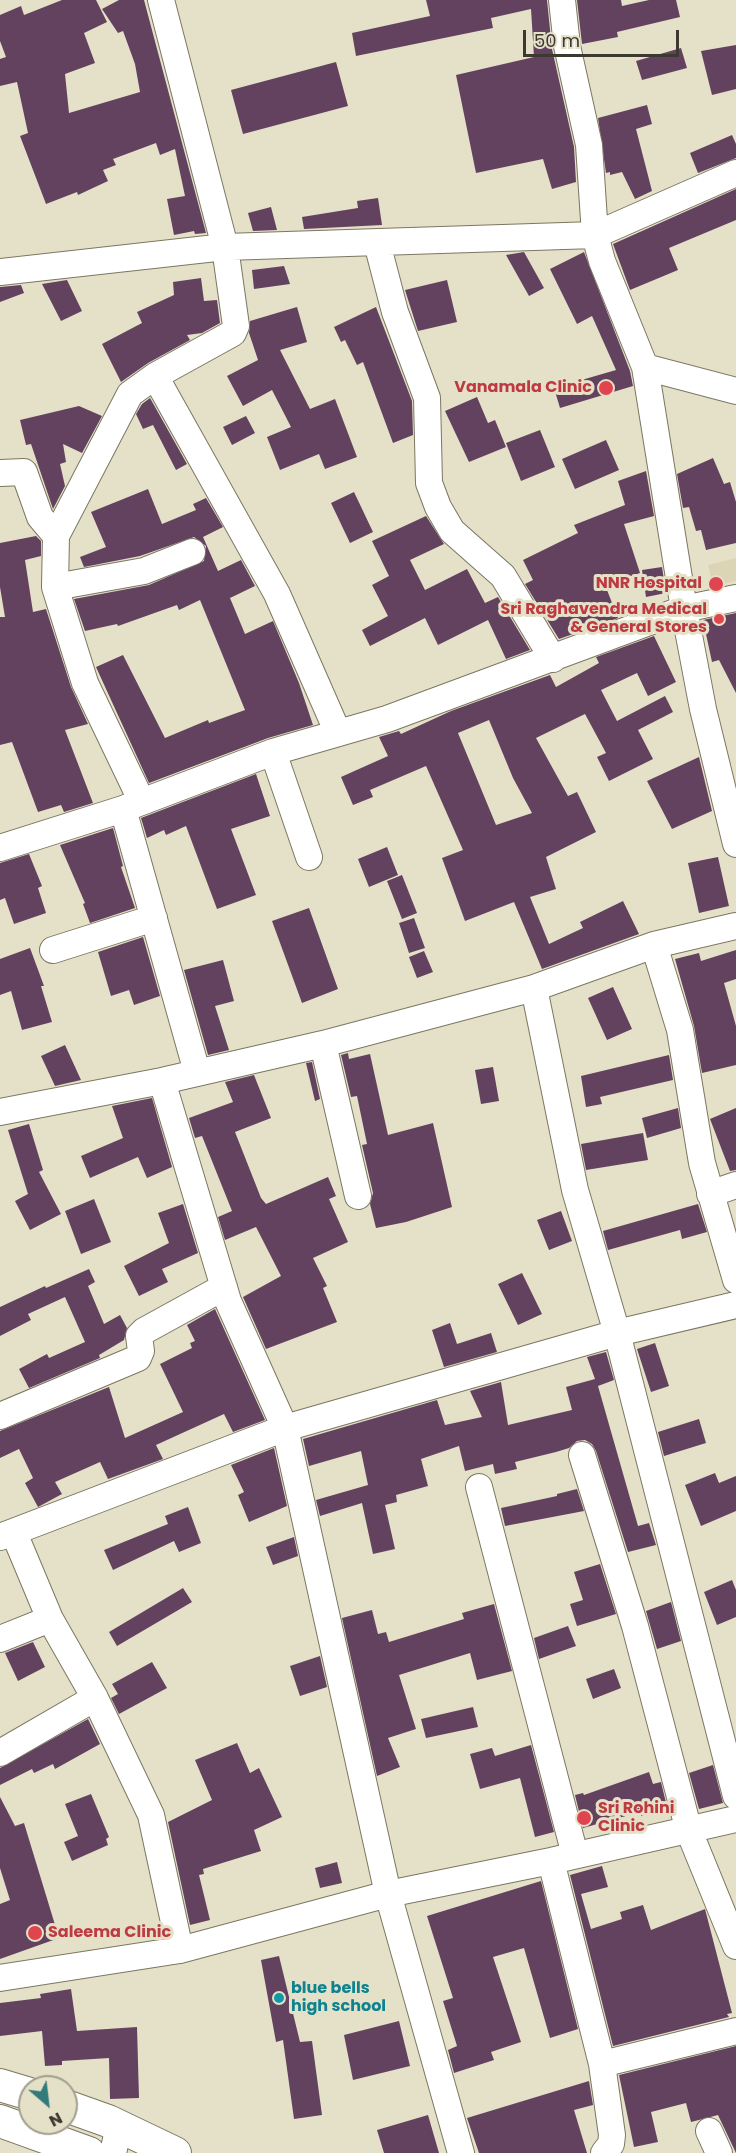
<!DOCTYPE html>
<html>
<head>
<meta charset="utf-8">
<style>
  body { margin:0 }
  #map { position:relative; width:736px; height:2153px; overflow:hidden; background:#e5e1c9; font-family:Poppins,sans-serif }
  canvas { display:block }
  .north { position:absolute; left:18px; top:2075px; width:60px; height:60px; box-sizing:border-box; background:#e5e1c9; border:2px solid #a19e8c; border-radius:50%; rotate:152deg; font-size:16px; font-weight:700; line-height:24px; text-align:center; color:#3b3930 }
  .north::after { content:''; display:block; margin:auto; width:21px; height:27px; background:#327b7b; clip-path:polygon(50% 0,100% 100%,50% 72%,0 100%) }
  .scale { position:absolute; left:523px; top:30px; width:156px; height:27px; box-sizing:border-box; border:3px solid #3b3930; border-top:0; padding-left:8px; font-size:18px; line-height:21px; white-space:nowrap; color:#3b3930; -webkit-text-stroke:4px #e5e1c9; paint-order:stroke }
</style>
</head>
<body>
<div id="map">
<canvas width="736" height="2153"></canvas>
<div class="north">N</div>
<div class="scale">50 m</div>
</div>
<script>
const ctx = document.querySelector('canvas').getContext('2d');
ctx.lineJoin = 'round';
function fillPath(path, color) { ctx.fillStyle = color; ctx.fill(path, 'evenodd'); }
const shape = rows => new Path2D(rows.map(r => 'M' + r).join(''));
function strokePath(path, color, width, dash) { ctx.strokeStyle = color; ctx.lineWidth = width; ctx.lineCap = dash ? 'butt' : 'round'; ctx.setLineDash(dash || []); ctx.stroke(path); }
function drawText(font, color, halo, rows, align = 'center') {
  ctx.font = font + ' Poppins,sans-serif'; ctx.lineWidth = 6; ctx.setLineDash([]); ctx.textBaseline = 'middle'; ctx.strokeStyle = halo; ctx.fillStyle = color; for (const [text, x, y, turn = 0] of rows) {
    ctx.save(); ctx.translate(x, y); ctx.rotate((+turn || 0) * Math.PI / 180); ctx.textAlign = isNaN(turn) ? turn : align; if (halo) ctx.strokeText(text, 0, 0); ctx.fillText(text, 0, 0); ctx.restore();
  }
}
fillPath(shape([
  [736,558,736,581,713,586,708,565]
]), '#dbd5b6');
fillPath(shape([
  [62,0,96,0,107,22,84,33,95,63,65,74,69,113,140,92,135,64,123,31,118,33,102,9,119,0,144,0,206,233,195,234,194,231,174,235,167,199,185,196,175,149,160,155,156,143,113,159,116,165,103,170,108,181,78,195,77,192,46,204,20,136,28,133,17,82,0,86,0,59,6,57,0,41,0,15,21,6,24,15],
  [426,0,547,0,552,49,574,147,576,182,552,189,543,159,476,173,456,75,534,57,531,9,491,18,493,28,356,56,352,33,430,16],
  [577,0,621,0,622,6,649,0,676,0,680,17,617,32,618,37,582,44],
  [736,45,736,89,712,95,701,51],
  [681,48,687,68,642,80,636,61],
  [336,62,348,106,243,134,231,90],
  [647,105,652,124,636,129,652,191,635,199,622,172,610,175,610,172,606,173,598,118],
  [732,135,736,144,736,158,698,173,690,153],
  [736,189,736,220,669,248,678,270,630,290,613,244],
  [378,198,382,225,304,229,302,217,358,208,357,201],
  [271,207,277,230,253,231,248,213],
  [524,252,544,288,529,296,506,255],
  [584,252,630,371,633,386,560,408,554,388,616,370,592,316,577,324,550,269],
  [284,266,290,284,254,289,252,270],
  [201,278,204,301,217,300,220,323,202,333,187,335,190,340,148,363,121,382,102,344,142,323,137,312,174,295,173,282],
  [67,280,82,311,61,321,42,284],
  [447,280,457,322,418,331,405,290],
  [21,285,24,293,0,302,0,287],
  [297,307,307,342,280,350,310,409,335,399,357,457,325,469,319,454,280,470,267,437,291,427,272,390,243,406,227,376,258,360,249,333,250,321],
  [376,307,412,401,413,435,393,443,363,362,357,365,345,340,341,342,334,327],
  [477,397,488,423,495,420,506,447,469,462,445,411],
  [150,398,187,464,176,470,153,425,143,429,136,414,142,404],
  [79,406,102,416,82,453,63,444,66,462,60,464,65,486,53,509,31,444,26,445,20,420],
  [246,416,255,433,232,445,223,427],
  [540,430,555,467,521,481,506,443],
  [606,440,619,470,575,489,562,459],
  [713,458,724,484,730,482,736,502,736,543,706,550,701,530,696,531,689,507,683,508,677,474],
  [646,471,654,516,624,524,640,573,605,585,618,618,559,639,525,584,533,580,523,560,578,533,574,525,625,505,618,481],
  [148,489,162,524,196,510,193,504,206,498,223,527,203,537,218,571,241,560,255,586,230,598,245,634,273,621,299,683,313,725,268,738,149,783,96,667,123,655,165,738,208,720,209,723,245,710,200,600,179,610,177,605,118,626,117,624,85,631,74,599,149,585,204,561,206,546,194,537,140,556,84,567,80,557,106,547,91,512],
  [354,492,373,532,350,543,331,503],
  [426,516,444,544,410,560,425,590,467,569,485,603,498,597,530,650,506,659,488,620,438,645,425,618,370,646,362,630,388,616,372,585,389,576,372,541],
  [36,536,41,541,41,556,25,560,33,612,46,609,71,687,88,724,65,730,93,803,64,812,61,805,38,812,12,742,0,745,0,617,5,617,0,587,0,543],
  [662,567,666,593,646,597,642,570],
  [736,613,736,693,719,660,712,662,703,620],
  [654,636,676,682,648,696,637,673,601,690,617,721,665,696,673,712,638,730,653,759,609,781,597,757,606,753,585,714,536,738,568,796,577,792,596,832,546,857,556,889,530,897,549,944,583,928,580,922,623,901,639,934,542,969,514,902,465,921,442,858,463,850,426,766,370,790,373,797,353,805,341,777,388,756,379,737,399,731,401,734,451,711,550,675,556,687,599,663,596,657],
  [489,720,513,778,532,813,496,825,458,733],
  [699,757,712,811,672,829,647,781],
  [256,774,270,816,231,829,256,895,217,909,186,826,166,835,164,830,147,838,141,818],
  [113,828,123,866,121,867,135,908,90,923,83,904,85,903,60,845],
  [387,847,398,875,369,887,358,859],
  [29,854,42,886,38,888,46,913,14,924,5,898,0,900,0,863],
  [718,857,729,906,699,913,688,863],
  [402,875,417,913,402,919,387,881],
  [309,908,338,989,302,1003,272,921],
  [414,918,425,948,409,953,399,923],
  [143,937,160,996,134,1005,129,990,111,996,98,952],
  [30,948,44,986,41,986,52,1022,22,1030,11,991,0,995,0,959],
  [736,950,736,979,724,983,736,1026,736,1065,702,1073,694,1026,675,959,699,953,701,961],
  [424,951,433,972,417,978,409,957],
  [223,960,234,1001,215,1006,229,1050,208,1055,184,970],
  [613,987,632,1029,607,1040,588,998],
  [65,1045,81,1080,55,1086,41,1056],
  [348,1053,349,1059,370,1054,388,1135,433,1123,452,1207,406,1222,376,1228,370,1204,373,1193,362,1145,367,1144,357,1096,351,1097,341,1055],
  [669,1055,673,1080,600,1097,602,1104,586,1107,581,1076],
  [312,1062,320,1099,315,1101,306,1063],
  [493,1067,499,1101,481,1104,475,1070],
  [254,1075,271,1118,235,1132,261,1198,266,1204,328,1177,336,1196,329,1199,348,1242,313,1258,327,1286,323,1288,337,1322,266,1349,243,1297,281,1276,256,1227,225,1240,218,1217,232,1211,202,1136,195,1138,189,1118,233,1102,225,1082],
  [152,1098,172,1167,147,1178,138,1157,90,1178,81,1156,123,1138,112,1106],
  [678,1108,681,1128,647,1138,642,1118],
  [736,1108,736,1170,730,1171,710,1119],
  [29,1124,43,1170,39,1172,61,1214,30,1230,15,1201,28,1194,8,1130],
  [643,1133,648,1160,586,1170,581,1144],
  [94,1199,111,1242,81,1254,65,1211],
  [183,1204,198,1253,162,1269,168,1282,139,1296,124,1266,169,1243,158,1213],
  [698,1204,707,1232,682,1239,680,1230,608,1250,603,1231],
  [561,1211,572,1241,549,1250,537,1220],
  [89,1269,95,1282,88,1286,104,1324,120,1315,127,1328,124,1340,99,1355,100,1358,29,1388,19,1369,47,1354,49,1358,85,1342,65,1297,28,1314,31,1320,0,1336,0,1307,45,1286,46,1288],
  [522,1273,542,1314,518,1325,498,1284],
  [215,1309,265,1420,233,1432,224,1414,156,1445,163,1459,108,1479,100,1462,55,1482,62,1494,38,1507,25,1483,33,1478,19,1449,0,1458,0,1431,109,1387,125,1438,183,1412,160,1364,192,1348,190,1343,195,1341,187,1325],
  [450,1323,457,1344,491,1333,497,1352,444,1367,432,1330],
  [655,1343,669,1386,651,1392,637,1349],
  [606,1352,614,1380,598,1386,638,1526,649,1523,656,1545,628,1552,596,1451,592,1444,585,1440,577,1441,569,1448,556,1452,515,1462,517,1469,495,1474,493,1464,465,1471,459,1446,421,1459,428,1486,396,1495,397,1502,385,1505,395,1549,373,1554,362,1503,320,1516,316,1500,368,1485,361,1451,309,1466,303,1439,437,1400,445,1425,482,1417,470,1391,501,1382,508,1425,572,1410,566,1387,595,1379,587,1357],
  [699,1419,706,1443,664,1456,658,1432],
  [274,1448,287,1506,249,1522,238,1495,244,1492,231,1465],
  [715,1473,719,1483,736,1476,736,1511,701,1526,685,1485],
  [577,1489,584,1511,505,1526,501,1508,557,1496,557,1494],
  [188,1507,201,1543,179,1552,174,1541,113,1570,104,1550,168,1524,165,1516],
  [294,1537,298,1556,273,1565,266,1547],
  [600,1564,616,1614,577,1626,570,1604,583,1600,574,1572],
  [732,1580,736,1590,736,1617,717,1625,704,1592],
  [183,1588,192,1602,117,1646,109,1632],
  [671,1602,681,1641,657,1649,646,1611],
  [494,1604,512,1671,477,1680,470,1653,399,1675,416,1729,388,1738,400,1767,377,1776,342,1618,372,1610,378,1634,386,1632,389,1642,464,1619,462,1613],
  [568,1626,576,1646,539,1659,534,1638],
  [33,1642,45,1667,18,1681,5,1653],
  [320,1656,327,1687,300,1696,290,1666],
  [152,1662,167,1688,119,1714,111,1698,118,1694,112,1684],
  [614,1669,621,1688,593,1699,586,1679],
  [473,1707,478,1727,426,1738,421,1719],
  [88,1719,100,1744,55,1769,53,1764,34,1773,32,1769,0,1785,0,1768],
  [237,1743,250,1773,259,1768,282,1817,254,1830,261,1851,203,1869,204,1874,199,1875,210,1920,190,1925,168,1822,212,1800,195,1760],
  [531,1745,554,1832,535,1837,520,1778,480,1789,470,1754,492,1748,495,1756],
  [713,1765,723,1803,699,1809,689,1773],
  [649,1772,653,1784,661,1782,667,1807,641,1816,640,1812,583,1828,575,1795,583,1793,584,1795],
  [91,1794,109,1837,106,1839,108,1845,72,1861,64,1842,78,1836,65,1804],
  [0,1797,15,1826,24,1823,59,1938,0,1959,0,1904,10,1900,0,1868],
  [337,1862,342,1883,320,1888,315,1868],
  [602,1866,608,1887,581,1894,591,1929,622,1919,620,1912,643,1905,651,1930,705,1909,732,2013,727,2014,729,2017,613,2046,570,1875],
  [541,1881,578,2029,550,2038,524,1948,493,1957,521,2042,491,2052,494,2060,454,2073,448,2050,457,2046,443,2001,453,1998,427,1916],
  [279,1956,300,2042,312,2041,322,2115,294,2119,283,2040,276,2042,261,1960],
  [71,1989,77,2031,137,2027,139,2098,110,2099,109,2058,62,2061,62,2065,45,2066,42,2031,0,2036,0,2003,41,1998,40,1994],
  [399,2021,410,2066,353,2080,344,2035],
  [736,2046,736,2153,718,2115,691,2122,686,2103,651,2112,658,2142,634,2147,619,2075],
  [589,2081,593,2105,574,2110,587,2153,479,2153,467,2118],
  [428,2115,439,2153,384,2153,377,2130]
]), '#63425f');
const minor = shape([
  [161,0,225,247,236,326,233,333,155,376,277,594,338,733],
  [377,243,395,312,427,398,429,483,438,507,452,531,503,576,553,659],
  [0,272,225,247,595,235,736,173],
  [645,367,736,391],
  [0,473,24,472,40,517,56,536],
  [55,587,144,571,192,552],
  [736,598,684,609,703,709,736,844],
  [273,752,309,857],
  [141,800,85,683,55,587,56,536,130,394,155,376],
  [123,809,197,1072],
  [0,848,123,809,273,752,387,719,684,609,645,367,602,261,595,235,589,145,567,46,562,0],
  [654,945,680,1030,702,1163,736,1280],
  [53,950,154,918],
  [534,988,575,1190,617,1333,736,1796],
  [323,1044,358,1196],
  [162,1081,228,1301,285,1428,388,1894,461,2153],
  [0,1112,162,1081,323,1044,534,988,654,945,736,926],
  [710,1194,736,1185],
  [0,1416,138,1358,141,1351,139,1336,144,1331,224,1287],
  [582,1455,635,1626,689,1831,736,1946],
  [479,1487,575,1855],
  [14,1533,50,1619,95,1698,151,1815,180,1950],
  [0,1537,285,1428,617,1333,736,1305],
  [0,1639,50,1619],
  [0,1753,95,1698],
  [551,1861,602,2064,612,2135,611,2144,604,2153],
  [0,1978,180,1950,388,1894,551,1861,736,1819],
  [602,2064,736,2031],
  [709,2131,719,2153],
  [113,2153,119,2126]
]);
const major = shape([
  [0,2085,30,2094],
  [66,2106,108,2121,175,2153],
  [0,2121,89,2153]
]);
strokePath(minor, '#7b7761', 28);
strokePath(major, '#7b7761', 34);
strokePath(minor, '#fff', 26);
strokePath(major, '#fff', 32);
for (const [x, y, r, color] of [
  [606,388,8,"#e0444e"],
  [716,584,8,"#e0444e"],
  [719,619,6,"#e0444e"],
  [584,1818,8,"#e0444e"],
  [35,1933,8,"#e0444e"],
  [279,1998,6,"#0f9aa8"]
]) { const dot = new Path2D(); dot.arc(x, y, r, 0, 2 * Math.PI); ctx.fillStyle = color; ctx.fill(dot); strokePath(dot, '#e5e1c9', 2); }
drawText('bold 16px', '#be3a42', '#e5e1c9', [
  ["Vanamala Clinic",592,388],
  ["NNR Hospital",702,584],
  ["Sri Raghavendra Medical",707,610],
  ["& General Stores",707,628],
  ["Sri Rohini",598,1809,"left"],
  ["Clinic",598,1827,"left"],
  ["Saleema Clinic",48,1933,"left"]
], 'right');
drawText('bold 16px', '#0d838f', '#e5e1c9', [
  ["blue bells",291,1989],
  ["high school",291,2007]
], 'left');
</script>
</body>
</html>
